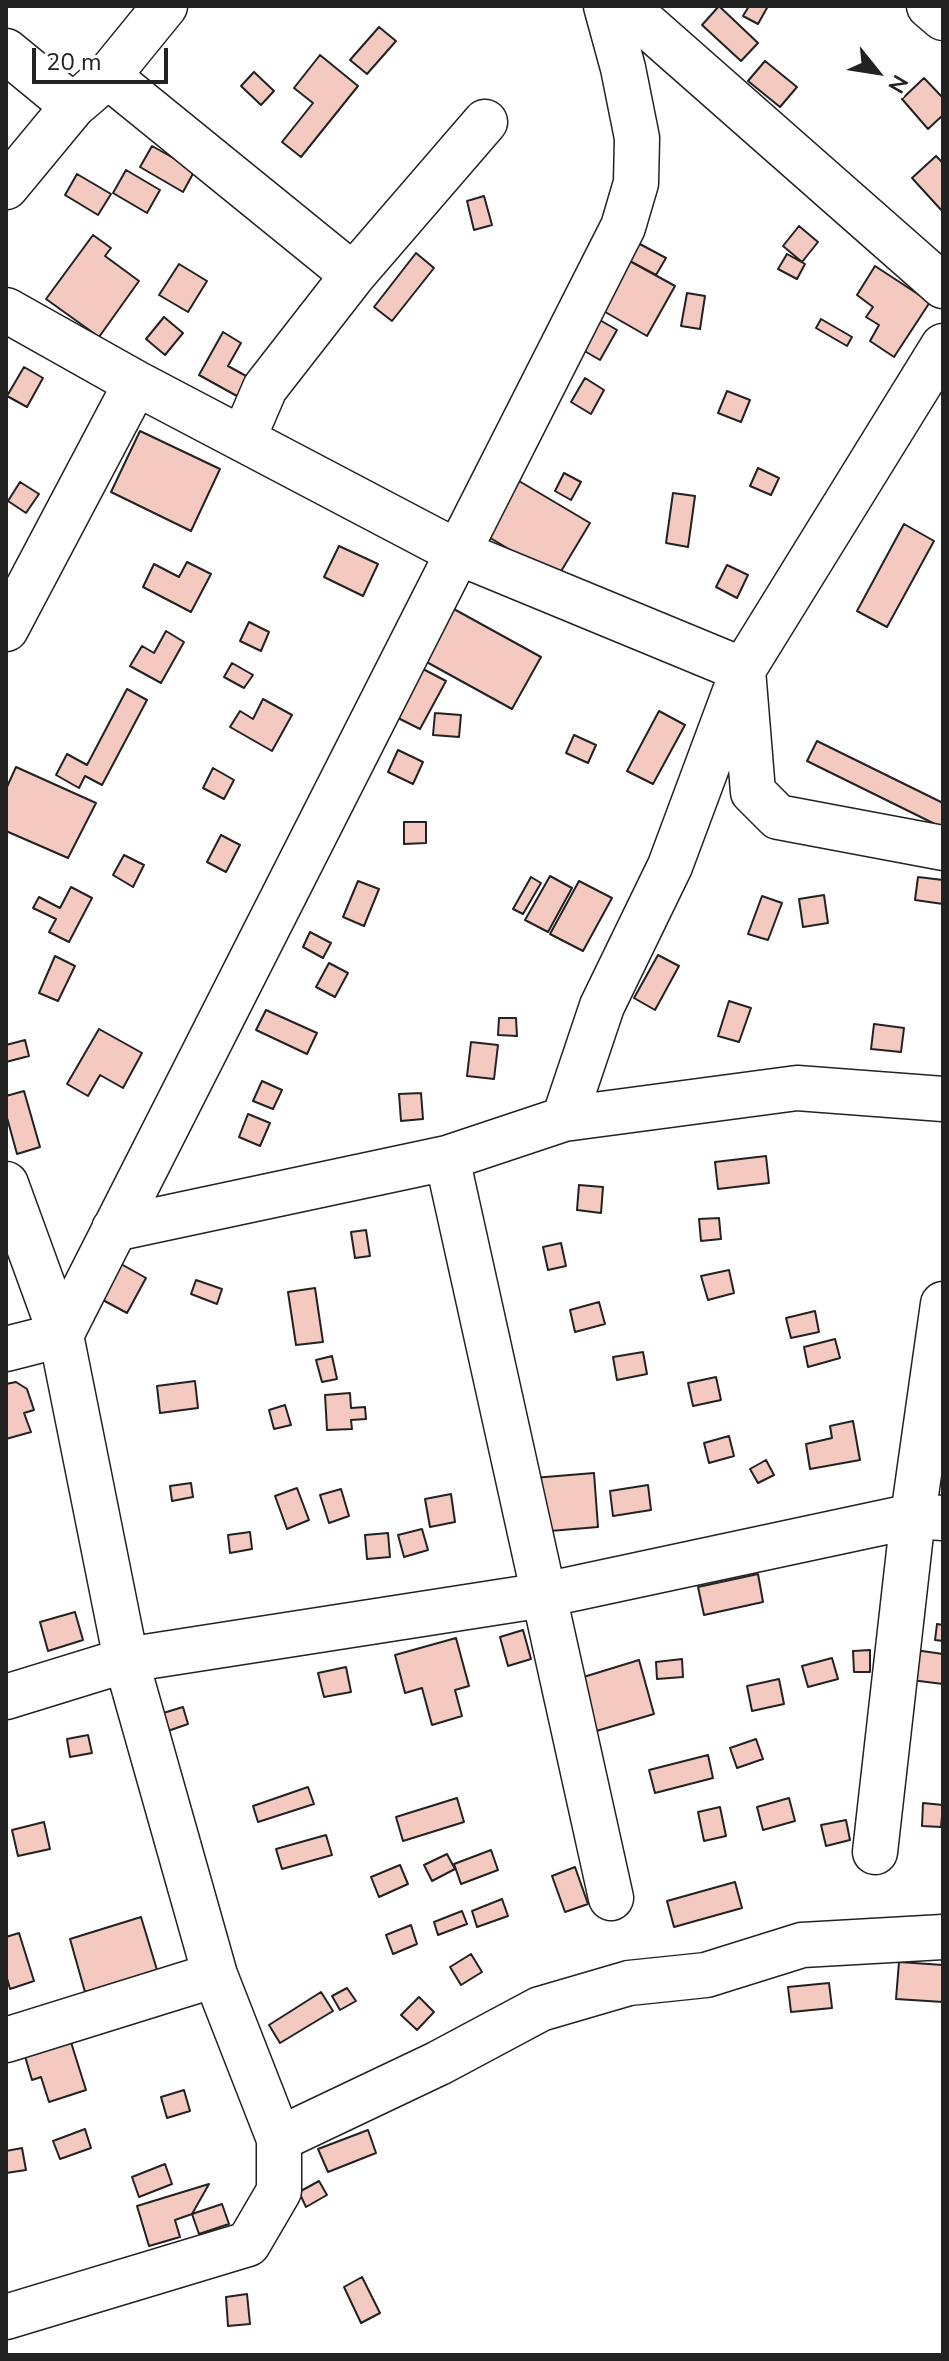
<!DOCTYPE html>
<html>
<head>
<meta charset="utf-8">
<style>
  body { margin:0 }
  #map { position:relative; width:949px; height:2361px; overflow:hidden; background:#fff; font-family:"Nunito Sans",sans-serif }
  canvas { display:block }
  .frame { position:absolute; inset:0; border:8px solid #222; pointer-events:none }
  .north { position:absolute; left:837px; top:32px; width:80px; height:80px; -webkit-text-stroke:6px #fff; paint-order:stroke; rotate:120deg; font-size:22px; font-weight:700; line-height:32px; text-align:center; color:#222 }
  .north::after { content:''; display:block; margin:auto; width:28px; height:36px; background:#222; clip-path:polygon(50% 0,100% 100%,50% 72%,0 100%) }
  .scale { position:absolute; left:32px; top:48px; width:136px; height:36px; box-sizing:border-box; border:4px solid #222; border-top:0; padding-left:10px; font-size:24px; line-height:28px; white-space:nowrap; color:#222; -webkit-text-stroke:6px #fff; paint-order:stroke }
</style>
</head>
<body>
<div id="map">
<canvas width="949" height="2361"></canvas>
<div class="frame"></div>
<div class="north">N</div>
<div class="scale">20 m</div>
</div>
<script>
const ctx = document.querySelector('canvas').getContext('2d');
ctx.lineJoin = 'round';
function fillPath(path, color) { ctx.fillStyle = color; ctx.fill(path, 'evenodd'); }
const shape = rows => new Path2D(rows.map(r => 'M' + r).join(''));
function strokePath(path, color, width, dash) { ctx.strokeStyle = color; ctx.lineWidth = width; ctx.lineCap = dash ? 'butt' : 'round'; ctx.setLineDash(dash || []); ctx.stroke(path); }
const building = shape([
  [719,6,758,43,741,61,702,25,719,6],
  [749,6,768,6,758,24,743,16,749,6],
  [379,27,396,41,367,74,350,60,379,27],
  [320,55,358,86,301,157,282,142,313,103,294,88,320,55],
  [765,61,797,87,780,107,748,81,765,61],
  [254,72,274,91,261,105,241,86,254,72],
  [924,78,943,98,943,115,928,129,902,99,924,78],
  [152,146,195,170,183,192,140,167,152,146],
  [936,156,943,163,943,212,912,178,936,156],
  [126,170,160,190,147,213,113,193,126,170],
  [77,174,111,194,98,215,65,195,77,174],
  [484,196,492,225,474,230,467,201,484,196],
  [799,226,818,242,802,262,783,246,799,226],
  [93,235,111,248,105,256,139,281,99,337,46,299,93,235],
  [638,243,666,258,656,275,628,260,638,243],
  [416,253,434,268,392,321,374,307,416,253],
  [787,254,805,264,797,279,778,269,787,254],
  [628,260,675,286,647,336,600,309,628,260],
  [179,264,207,281,188,312,159,295,179,264],
  [875,266,930,302,894,357,870,341,879,325,866,317,873,307,857,295,875,266],
  [687,293,705,296,700,329,681,326,687,293],
  [164,317,183,333,165,355,146,339,164,317],
  [598,319,617,330,600,360,581,349,598,319],
  [821,319,852,337,847,346,816,328,821,319],
  [223,332,241,343,228,366,257,382,246,401,199,375,223,332],
  [24,367,43,378,27,407,7,396,24,367],
  [585,378,604,390,591,414,571,402,585,378],
  [727,391,750,400,741,422,718,413,727,391],
  [140,431,220,469,191,531,111,492,140,431],
  [758,468,779,478,771,495,750,486,758,468],
  [564,473,581,482,571,500,555,491,564,473],
  [519,481,590,523,557,578,487,536,519,481],
  [20,482,39,494,26,513,8,501,20,482],
  [673,493,695,496,688,547,666,543,673,493],
  [904,524,934,541,887,627,857,611,904,524],
  [339,546,378,564,363,596,324,577,339,546],
  [187,562,211,574,191,612,143,587,154,564,179,577,187,562],
  [727,565,748,575,737,598,716,587,727,565],
  [452,608,541,657,512,709,423,660,452,608],
  [249,622,269,632,261,651,240,641,249,622],
  [166,631,184,642,161,683,130,666,142,646,154,653,166,631],
  [232,663,253,675,244,688,224,677,232,663],
  [423,669,446,681,420,729,398,718,423,669],
  [127,689,147,700,102,785,85,776,79,788,56,775,67,754,87,765,127,689],
  [263,699,292,715,272,751,230,727,240,711,253,719,263,699],
  [659,711,685,725,653,784,627,771,659,711],
  [435,713,461,715,459,737,433,735,435,713],
  [574,735,596,745,588,763,566,753,574,735],
  [817,741,943,803,943,828,807,761,817,741],
  [398,750,423,762,413,784,388,772,398,750],
  [16,767,96,803,68,858,6,831,6,789,16,767],
  [213,768,234,780,224,799,203,788,213,768],
  [404,822,426,822,426,843,404,844,404,822],
  [221,835,240,845,226,872,207,862,221,835],
  [124,855,144,865,133,887,113,875,124,855],
  [550,876,572,888,548,932,525,920,550,876],
  [531,877,541,883,523,914,513,909,531,877],
  [918,877,943,880,943,904,915,900,918,877],
  [358,881,379,889,364,926,343,917,358,881],
  [579,881,612,898,583,951,550,934,579,881],
  [71,887,92,898,69,942,49,932,56,919,33,908,39,897,60,908,71,887],
  [824,895,828,923,803,927,799,899,824,895],
  [762,896,782,903,768,940,748,934,762,896],
  [310,932,331,943,323,958,303,947,310,932],
  [658,955,679,966,655,1010,634,998,658,955],
  [55,956,75,966,58,1001,39,993,55,956],
  [329,963,348,973,335,997,316,987,329,963],
  [729,1001,751,1008,739,1042,718,1036,729,1001],
  [266,1010,317,1033,307,1054,256,1030,266,1010],
  [499,1018,516,1018,517,1036,498,1035,499,1018],
  [874,1024,904,1028,901,1052,871,1049,874,1024],
  [99,1029,142,1053,123,1088,100,1075,88,1096,67,1084,99,1029],
  [25,1040,29,1056,6,1062,6,1045,25,1040],
  [471,1042,498,1045,494,1079,467,1076,471,1042],
  [262,1081,282,1090,273,1109,253,1101,262,1081],
  [24,1091,40,1147,17,1154,6,1114,6,1096,24,1091],
  [421,1093,423,1119,401,1121,399,1094,421,1093],
  [248,1114,270,1123,260,1146,239,1137,248,1114],
  [766,1156,769,1183,718,1189,715,1162,766,1156],
  [579,1185,603,1187,601,1213,577,1210,579,1185],
  [719,1218,721,1239,701,1241,699,1219,719,1218],
  [366,1230,370,1256,355,1258,351,1232,366,1230],
  [561,1243,566,1266,548,1270,543,1247,561,1243],
  [121,1264,146,1278,127,1313,101,1299,121,1264],
  [729,1270,734,1293,708,1300,701,1276,729,1270],
  [196,1280,222,1289,217,1304,191,1294,196,1280],
  [315,1288,323,1342,296,1345,288,1292,315,1288],
  [599,1302,605,1324,575,1332,570,1310,599,1302],
  [815,1311,819,1332,791,1338,786,1318,815,1311],
  [835,1339,840,1358,808,1367,804,1347,835,1339],
  [643,1352,647,1374,617,1380,613,1357,643,1352],
  [332,1356,337,1379,322,1382,316,1360,332,1356],
  [716,1377,721,1400,693,1406,688,1383,716,1377],
  [195,1381,198,1408,160,1413,157,1386,195,1381],
  [16,1382,27,1389,34,1410,24,1413,31,1432,6,1439,6,1384,16,1382],
  [350,1393,351,1408,365,1407,366,1419,351,1420,352,1429,327,1430,325,1395,350,1393],
  [285,1405,291,1425,274,1429,269,1410,285,1405],
  [853,1421,860,1460,810,1469,806,1444,832,1438,830,1426,853,1421],
  [729,1436,734,1456,709,1463,704,1443,729,1436],
  [766,1460,774,1475,758,1483,750,1469,766,1460],
  [594,1473,598,1527,538,1532,533,1478,594,1473],
  [191,1483,193,1497,172,1501,170,1486,191,1483],
  [648,1485,651,1510,613,1516,610,1491,648,1485],
  [297,1488,309,1520,287,1529,275,1496,297,1488],
  [341,1489,349,1516,329,1523,320,1495,341,1489],
  [451,1494,455,1522,430,1527,425,1499,451,1494],
  [422,1529,428,1550,404,1557,398,1535,422,1529],
  [250,1532,252,1549,230,1553,228,1535,250,1532],
  [388,1533,390,1557,367,1559,365,1535,388,1533],
  [758,1574,763,1602,704,1615,698,1587,758,1574],
  [75,1612,83,1640,48,1651,40,1622,75,1612],
  [937,1624,943,1625,943,1641,935,1640,937,1624],
  [523,1630,531,1659,508,1666,500,1637,523,1630],
  [456,1638,469,1686,455,1690,462,1716,432,1725,422,1688,405,1693,395,1655,456,1638],
  [870,1650,870,1672,854,1672,853,1651,870,1650],
  [915,1650,943,1654,943,1684,911,1680,915,1650],
  [832,1658,838,1679,808,1687,802,1666,832,1658],
  [682,1659,683,1677,657,1679,656,1662,682,1659],
  [639,1660,654,1714,593,1732,577,1679,639,1660],
  [346,1667,351,1692,324,1697,318,1673,346,1667],
  [779,1679,784,1704,752,1711,747,1686,779,1679],
  [183,1707,188,1724,165,1732,160,1714,183,1707],
  [88,1735,92,1753,70,1757,67,1739,88,1735],
  [756,1739,763,1759,737,1768,730,1748,756,1739],
  [708,1755,713,1778,655,1793,649,1770,708,1755],
  [308,1787,314,1804,258,1822,253,1806,308,1787],
  [457,1798,464,1822,403,1841,396,1817,457,1798],
  [789,1798,795,1821,763,1830,757,1807,789,1798],
  [923,1803,943,1805,941,1827,922,1826,923,1803],
  [720,1807,726,1836,704,1841,698,1812,720,1807],
  [846,1820,850,1840,826,1846,821,1825,846,1820],
  [44,1822,50,1849,18,1856,12,1830,44,1822],
  [326,1835,332,1855,282,1869,276,1849,326,1835],
  [491,1850,498,1870,461,1884,454,1864,491,1850],
  [447,1854,455,1869,432,1881,424,1865,447,1854],
  [400,1865,408,1884,379,1897,371,1877,400,1865],
  [575,1867,588,1904,565,1912,552,1876,575,1867],
  [735,1882,742,1908,674,1927,667,1901,735,1882],
  [502,1899,508,1916,477,1927,472,1911,502,1899],
  [462,1911,467,1924,438,1935,434,1922,462,1911],
  [141,1917,157,1970,85,1992,70,1939,141,1917],
  [411,1925,417,1944,393,1954,386,1935,411,1925],
  [19,1933,34,1981,10,1989,6,1975,6,1937,19,1933],
  [471,1954,482,1972,461,1985,450,1967,471,1954],
  [899,1962,943,1965,943,2002,896,1999,899,1962],
  [829,1983,832,2008,791,2012,788,1987,829,1983],
  [347,1988,356,2001,340,2010,332,1996,347,1988],
  [321,1992,333,2011,280,2043,269,2025,321,1992],
  [419,1997,434,2012,417,2030,401,2015,419,1997],
  [70,2039,86,2090,49,2102,41,2077,32,2080,24,2053,70,2039],
  [184,2090,190,2111,167,2118,161,2097,184,2090],
  [85,2129,91,2148,60,2159,53,2141,85,2129],
  [368,2130,376,2153,328,2172,318,2149,368,2130],
  [22,2148,26,2170,6,2173,6,2151,22,2148],
  [165,2164,172,2184,139,2197,132,2177,165,2164],
  [319,2181,327,2195,306,2207,299,2192,319,2181],
  [209,2184,192,2214,175,2220,180,2237,149,2246,137,2206,209,2184],
  [222,2204,229,2224,199,2234,192,2214,222,2204],
  [362,2277,380,2313,361,2323,344,2287,362,2277],
  [247,2294,250,2324,228,2326,226,2297,247,2294]
]);
fillPath(building, '#f3c9c0');
strokePath(building, '#222', 2);
const minor = shape([
  [625,6,943,286],
  [929,6,943,18],
  [6,51,73,106],
  [108,76,353,275],
  [6,187,73,106,108,76,165,6],
  [6,310,136,383,457,552,743,670,753,792,778,817,943,848],
  [243,439,265,388,353,275,485,122],
  [6,629,136,383],
  [564,1119,602,1006,670,866,743,670,943,346],
  [447,1158,611,1898],
  [6,1184,61,1335,126,1660,215,1975,279,2139,279,2191,248,2244,6,2317],
  [114,1229,447,1158,564,1119,797,1088,943,1099],
  [6,1349,61,1335,623,227,636,183,637,138,623,68,606,6],
  [6,1697,126,1660,544,1595,913,1516,943,1518],
  [875,1852,913,1516,943,1304],
  [6,2040,215,1975],
  [279,2139,439,2063,540,2009,629,1983,706,1975,802,1945,943,1937]
]);
strokePath(minor, '#222', 47);
strokePath(minor, '#fff', 44);
</script>
</body>
</html>
